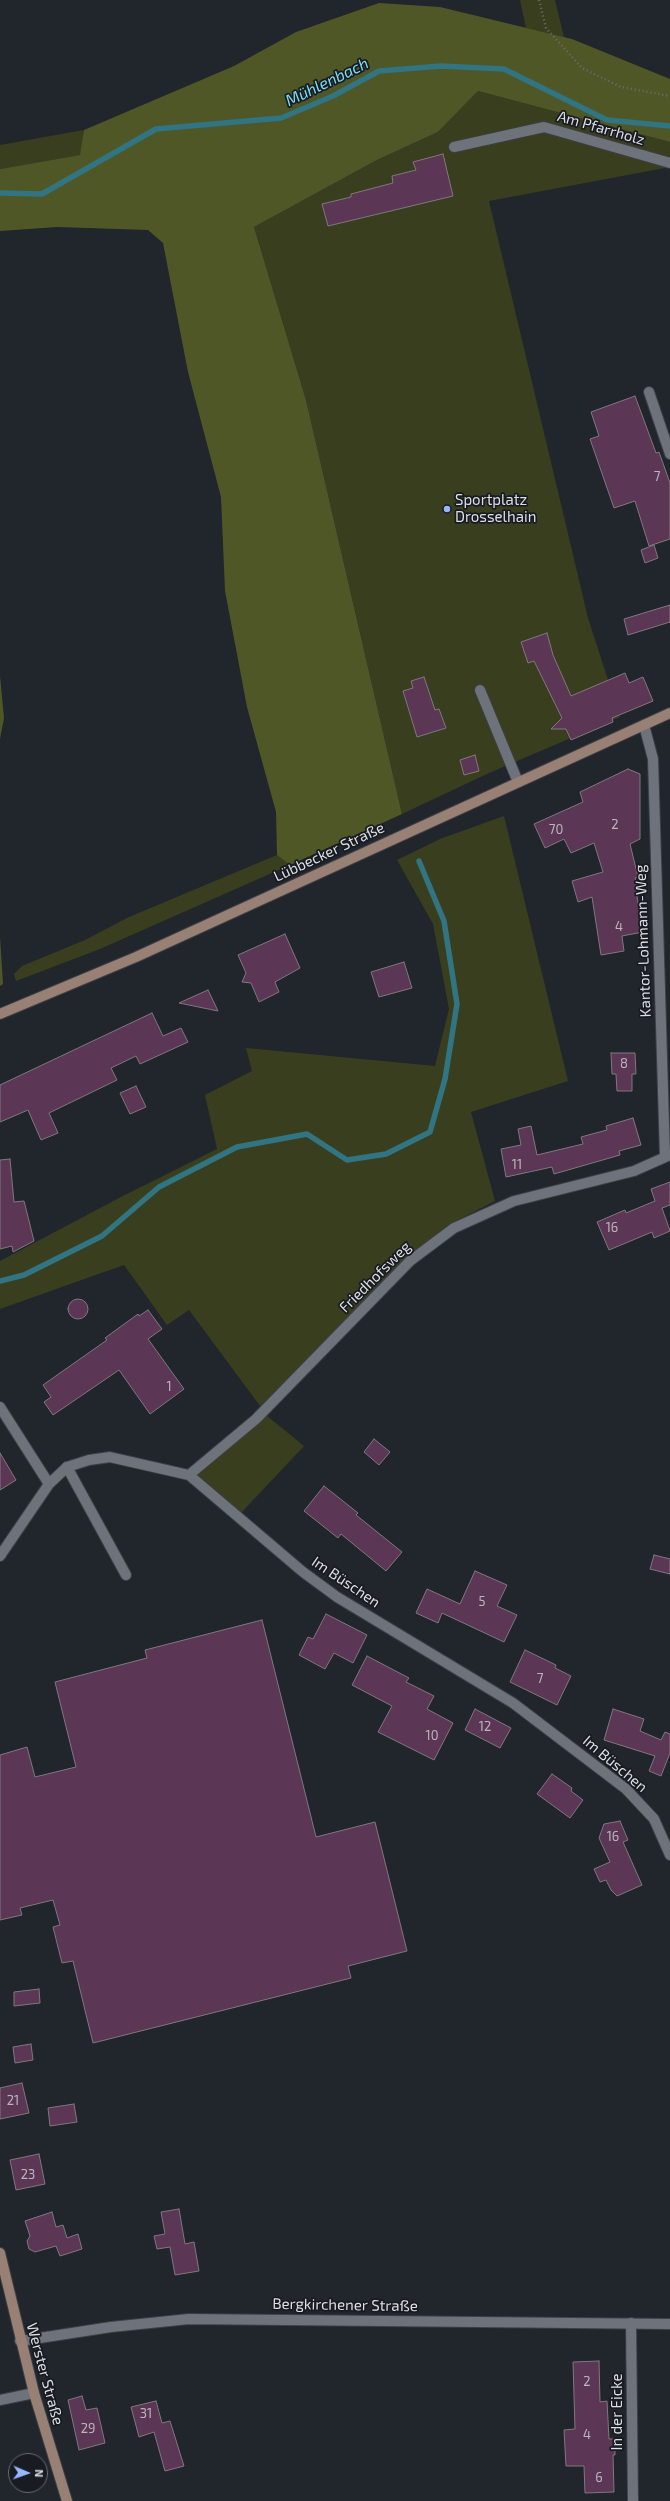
<!DOCTYPE html>
<html>
<head>
<meta charset="utf-8">
<style>
  body { margin:0 }
  #map { position:relative; width:670px; height:2501px; overflow:hidden; background:#21252c; font-family:"Exo 2",sans-serif }
  canvas { display:block }
  .north { position:absolute; left:8px; top:2453px; width:40px; height:40px; box-sizing:border-box; background:#181c22; border:1px solid #666a70; border-radius:50%; rotate:92deg; font-size:11px; font-weight:700; line-height:16px; text-align:center; color:#dcdfe4 }
  .north::after { content:''; display:block; margin:auto; width:14px; height:18px; background:#96b6fd; clip-path:polygon(50% 0,100% 100%,50% 72%,0 100%) }
</style>
</head>
<body>
<div id="map">
<canvas width="670" height="2501"></canvas>
<div class="north">N</div>
</div>
<script>
const ctx = document.querySelector('canvas').getContext('2d');
ctx.lineJoin = 'round';
function fillPath(path, color) { ctx.fillStyle = color; ctx.fill(path, 'evenodd'); }
const shape = rows => new Path2D(rows.map(r => 'M' + r).join(''));
function strokePath(path, color, width, dash) { ctx.strokeStyle = color; ctx.lineWidth = width; ctx.lineCap = dash ? 'butt' : 'round'; ctx.setLineDash(dash || []); ctx.stroke(path); }
function drawText(font, color, halo, rows, align = 'center') {
  ctx.font = font + ' "Exo 2",sans-serif'; ctx.lineWidth = 3.5; ctx.setLineDash([]); ctx.textBaseline = 'middle'; ctx.strokeStyle = halo; ctx.fillStyle = color; for (const [text, x, y, turn = 0] of rows) {
    ctx.save(); ctx.translate(x, y); ctx.rotate((+turn || 0) * Math.PI / 180); ctx.textAlign = isNaN(turn) ? turn : align; if (halo) ctx.strokeText(text, 0, 0); ctx.fillText(text, 0, 0); ctx.restore();
  }
}
fillPath(shape([
  [520,0,555,0,564,37,526,28],
  [478,91,670,142,670,167,489,201,588,618,620,717,489,773,402,814,306,400,254,227,377,160,438,132],
  [84,130,81,155,0,169,0,145],
  [504,816,568,1081,471,1112,495,1201,450,1224,408,1257,266,1415,304,1446,241,1513,194,1474,266,1414,189,1310,167,1325,124,1265,0,1309,0,1261,119,1198,217,1149,205,1095,252,1071,246,1048,435,1066,449,1009,433,924,397,860,440,839],
  [277,855,290,865,100,949,16,981,14,974,22,966,85,940,129,917]
]), '#393f1e');
fillPath(shape([
  [379,3,440,7,572,39,670,79,670,142,478,91,438,132,377,160,254,227,306,400,402,814,290,865,277,855,276,812,247,707,225,591,221,497,188,372,163,243,148,230,57,227,0,231,0,169,80,155,84,130,234,66,296,32],
  [0,676,4,718,0,739],
  [0,937,3,984,0,986]
]), '#4f5727');
strokePath(shape([
  [0,193,42,194,156,129,281,118,333,96,379,71,441,66,504,69,607,120,670,126],
  [0,1281,24,1275,102,1236,159,1187,237,1147,307,1134,347,1160,386,1154,430,1132,445,1079,457,1004,444,921,419,861]
]), '#317482', 5.5);
const building = shape([
  [443,154,453,196,328,226,322,204,351,197,351,194,393,183,392,176,416,170,413,162,443,154],
  [635,396,656,453,659,452,670,483,670,539,649,546,635,501,614,508,590,439,599,436,591,412,635,396],
  [654,545,658,558,645,563,641,550,654,545],
  [670,605,670,622,628,635,624,619,670,605],
  [547,633,553,655,571,696,625,673,629,683,643,677,653,701,612,718,613,722,571,740,566,729,551,729,562,718,534,661,528,663,521,642,547,633],
  [424,677,435,710,439,709,446,728,417,737,403,691,413,688,411,681,424,677],
  [475,755,479,771,464,775,460,760,475,755],
  [628,769,640,774,640,839,630,844,638,877,635,878,637,884,635,885,643,932,622,936,624,951,601,955,592,897,578,902,572,881,603,872,594,843,571,853,564,839,545,848,534,824,583,802,580,792,628,769],
  [285,934,300,968,275,982,279,992,259,1002,251,983,242,982,246,973,238,955,285,934],
  [404,962,412,988,379,997,371,972,404,962],
  [208,990,218,1011,179,1003,208,990],
  [152,1013,163,1036,181,1028,188,1042,140,1064,136,1056,111,1068,117,1080,49,1113,58,1133,41,1140,28,1110,0,1122,0,1085,152,1013],
  [611,1053,635,1053,636,1074,632,1074,632,1091,617,1091,616,1074,612,1074,611,1053],
  [136,1086,146,1107,130,1114,120,1093,136,1086],
  [633,1118,641,1145,619,1151,620,1155,554,1174,552,1167,506,1177,501,1149,521,1145,518,1129,531,1126,537,1155,583,1144,581,1137,607,1130,606,1126,633,1118],
  [10,1159,14,1202,24,1201,34,1241,13,1252,12,1246,0,1249,0,1160,10,1159],
  [670,1182,670,1205,662,1208,670,1231,654,1238,652,1232,609,1250,597,1222,625,1210,626,1213,655,1201,651,1189,670,1182],
  '68 1309a10 10 0 1 1 20 0a10 10 0 1 1-20 0Z',
  [148,1310,162,1329,148,1339,184,1389,150,1414,119,1370,53,1415,44,1402,51,1397,43,1385,107,1340,105,1338,138,1314,139,1316,148,1310],
  [374,1439,390,1452,379,1465,364,1452,374,1439],
  [0,1453,16,1480,0,1490,0,1453],
  [324,1486,358,1513,356,1515,402,1552,386,1571,341,1534,338,1538,304,1511,324,1486],
  [654,1555,670,1559,670,1574,650,1569,654,1555],
  [475,1571,507,1585,497,1606,517,1615,504,1642,442,1613,438,1623,416,1613,427,1589,460,1604,475,1571],
  [326,1614,367,1635,353,1663,334,1653,325,1669,299,1655,308,1637,313,1639,326,1614],
  [262,1620,316,1837,375,1822,407,1951,348,1966,351,1978,93,2043,73,1961,62,1963,53,1927,60,1925,53,1900,20,1908,22,1915,0,1920,0,1755,27,1747,35,1777,76,1767,55,1682,147,1658,145,1650,262,1620],
  [525,1650,556,1665,555,1668,571,1676,557,1705,510,1682,525,1650],
  [367,1656,409,1678,406,1682,434,1696,427,1709,453,1723,434,1760,378,1732,392,1706,352,1685,367,1656],
  [475,1709,511,1728,500,1748,465,1730,475,1709],
  [613,1709,644,1719,640,1731,661,1740,665,1732,670,1734,670,1753,661,1776,649,1771,655,1756,604,1740,613,1709],
  [552,1774,572,1788,571,1791,583,1800,570,1818,537,1794,552,1774],
  [620,1821,628,1840,623,1842,642,1885,617,1896,611,1890,606,1880,600,1882,594,1869,610,1862,599,1838,604,1824,620,1821],
  [39,1989,40,2003,14,2006,14,1992,39,1989],
  [31,2044,33,2060,15,2063,13,2047,31,2044],
  [22,2083,29,2113,0,2119,0,2088,22,2083],
  [74,2104,77,2122,50,2126,48,2108,74,2104],
  [39,2154,45,2184,16,2190,10,2160,39,2154],
  [179,2209,185,2244,194,2242,199,2271,175,2275,170,2247,157,2249,154,2236,165,2234,161,2212,179,2209],
  [52,2212,56,2227,63,2225,67,2238,78,2234,82,2249,60,2256,56,2246,35,2252,29,2249,27,2241,30,2236,25,2221,52,2212],
  [599,2361,600,2402,607,2401,609,2439,615,2439,615,2455,613,2455,614,2492,585,2493,584,2466,566,2466,564,2430,575,2429,573,2362,599,2361],
  [82,2396,86,2410,97,2408,105,2443,79,2450,68,2400,82,2396],
  [156,2401,162,2423,170,2421,184,2466,165,2471,154,2432,139,2437,131,2407,156,2401]
]);
fillPath(building, '#5b3655');
strokePath(building, '#80787e', 1);
const service = shape([
  [480,690,518,782],
  [67,1467,126,1575]
]);
const minor = shape([
  [454,147,544,127,670,163],
  [649,392,670,454],
  [644,725,653,759,665,1157],
  [0,1407,49,1484],
  [189,1475,256,1419,410,1261,454,1228,514,1201,634,1171,670,1155],
  [0,1556,49,1484,67,1467,89,1460,110,1457,189,1475,303,1572,337,1597,513,1703,626,1789,654,1819,670,1855],
  [631,2323,633,2501],
  [0,2400,34,2393]
]);
const tertiary = shape([
  [20,2341,111,2327,189,2319,670,2324]
]);
const secondary = shape([
  [0,1014,136,957,670,713],
  [0,2253,34,2393,67,2501]
]);
strokePath(service, '#3d4046', 12);
strokePath(minor, '#3d4046', 12);
strokePath(tertiary, '#3d4046', 12);
strokePath(secondary, '#3d4046', 12);
strokePath(shape([
  [539,0,546,28,582,68,621,87,670,96]
]), '#696c73', 2.5, [1, 3]);
strokePath(service, '#6e737b', 10);
strokePath(minor, '#6e737b', 10);
strokePath(tertiary, '#6e737b', 10);
strokePath(secondary, '#998074', 10);
for (const [x, y, r, color] of [
  [447,509,4,"#96b6fd"]
]) { const dot = new Path2D(); dot.arc(x, y, r, 0, 2 * Math.PI); ctx.fillStyle = color; ctx.fill(dot); strokePath(dot, '#181c22', 1.5); }
drawText('13px', '#bcb5c0', null, [
  ["7",657,477],
  ["2",615,825],
  ["70",556,830],
  ["4",619,927],
  ["8",624,1064],
  ["11",517,1165],
  ["16",612,1228],
  ["1",169,1387],
  ["5",482,1602],
  ["7",540,1679],
  ["12",485,1727],
  ["10",432,1736],
  ["16",613,1837],
  ["21",13,2101],
  ["23",28,2175],
  ["2",587,2382],
  ["31",146,2414],
  ["29",88,2429],
  ["4",587,2435],
  ["6",599,2478]
]);
drawText('15px', '#dcdfe4', '#181c22', [
  ["Am Pfarrholz",601,128,16],
  ["Lübbecker Straße",329,852,-25],
  ["Kantor-Lohmann-Weg",643,941,-92],
  ["Friedhofsweg",375,1277,-45],
  ["Im Büschen",346,1582,34],
  ["Im Büschen",615,1764,40],
  ["Bergkirchener Straße",345,2305,1],
  ["Werster Straße",45,2374,75],
  ["In der Eicke",617,2412,-90]
]);
drawText('15px', '#dcdfe4', '#181c22', [
  ["Sportplatz",455,500],
  ["Drosselhain",455,517]
], 'left');
drawText('italic 16px', '#7adff6', '#181c22', [
  ["Mühlenbach",327,82,-26]
]);
</script>
</body>
</html>
